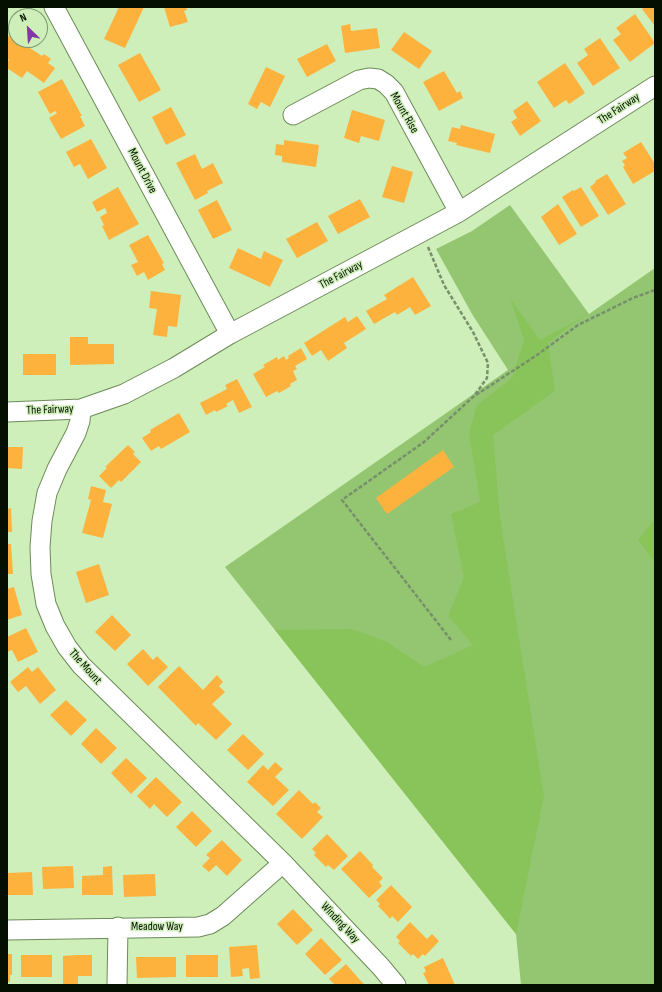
<!DOCTYPE html>
<html>
<head>
<meta charset="utf-8">
<style>
  body { margin:0 }
  #map { position:relative; width:662px; height:992px; overflow:hidden; background:#ceefb9; font-family:"Sofia Sans Condensed",sans-serif }
  canvas { display:block }
  .frame { position:absolute; inset:0; border:8px solid #050f01; pointer-events:none }
  .north { position:absolute; left:8px; top:8px; width:40px; height:40px; box-sizing:border-box; background:#ceefb9; border:1px solid #7e956f; border-radius:50%; rotate:335deg; font-size:11px; font-weight:700; line-height:16px; text-align:center; color:#050f01 }
  .north::after { content:''; display:block; margin:auto; width:14px; height:18px; background:#8436a7; clip-path:polygon(50% 0,100% 100%,50% 72%,0 100%) }
</style>
</head>
<body>
<div id="map">
<canvas width="662" height="992"></canvas>
<div class="frame"></div>
<div class="north">N</div>
</div>
<script>
const ctx = document.querySelector('canvas').getContext('2d');
ctx.lineJoin = 'round';
function fillPath(path, color) { ctx.fillStyle = color; ctx.fill(path, 'evenodd'); }
const shape = rows => new Path2D(rows.map(r => 'M' + r).join(''));
function strokePath(path, color, width, dash) { ctx.strokeStyle = color; ctx.lineWidth = width; ctx.lineCap = dash ? 'butt' : 'round'; ctx.setLineDash(dash || []); ctx.stroke(path); }
function drawText(font, color, halo, rows, align = 'center') {
  ctx.font = font + ' "Sofia Sans Condensed",sans-serif'; ctx.lineWidth = 3; ctx.setLineDash([]); ctx.textBaseline = 'middle'; ctx.strokeStyle = halo; ctx.fillStyle = color; for (const [text, x, y, turn = 0] of rows) {
    ctx.save(); ctx.translate(x, y); ctx.rotate((+turn || 0) * Math.PI / 180); ctx.textAlign = isNaN(turn) ? turn : align; if (halo) ctx.strokeText(text, 0, 0); ctx.fillText(text, 0, 0); ctx.restore();
  }
}
fillPath(shape([
  [510,205,589,314,655,268,655,985,521,985,516,934,225,567,508,370,472,314,436,249,472,231]
]), '#94c672');
fillPath(shape([
  [510,298,540,340,589,314,573,324,548,343,555,391,493,435,500,518,544,796,516,934,275,630,352,629,385,641,424,667,473,645,448,616,464,577,451,514,480,502,469,434,477,405,512,378,524,340],
  [655,519,655,562,638,540]
]), '#88c45a');
fillPath(shape([
  [119,7,144,7,125,48,104,39],
  [164,7,186,7,187,10,184,11,188,22,170,27],
  [645,7,655,7,655,26,642,9],
  [635,14,655,43,630,62,613,40,621,34,616,28],
  [350,24,351,31,377,28,380,48,345,53,341,26],
  [404,32,432,51,419,69,391,50],
  [10,34,16,39,16,40,18,40,42,56,44,54,51,59,48,63,55,68,44,83,27,71,22,78,7,68,7,63,9,60,7,58,7,38],
  [600,38,620,68,593,86,577,63,588,55,584,49],
  [327,44,336,61,307,77,297,59],
  [140,53,161,90,139,102,118,65],
  [565,63,585,93,569,104,566,100,554,108,537,82],
  [266,67,285,76,270,107,261,102,257,109,248,104],
  [444,71,457,93,460,91,463,98,439,111,423,82],
  [62,79,82,116,80,116,85,126,61,139,49,118,57,113,55,111,50,114,38,92],
  [527,101,541,121,520,136,511,122,517,118,513,111],
  [171,107,186,135,166,145,152,117],
  [352,110,385,120,379,141,361,136,359,143,344,138],
  [461,125,495,134,490,153,456,145,457,143,448,141,452,127,460,129],
  [91,139,107,168,88,179,80,164,74,167,66,152],
  [284,140,319,145,316,167,282,162,282,156,275,155,276,144,284,145],
  [641,142,655,164,655,171,633,184,623,167,625,165,622,161,627,158,623,153],
  [195,154,202,169,213,163,223,183,207,191,208,193,195,200,176,163],
  [392,166,413,172,404,203,382,197],
  [607,174,626,204,608,215,590,187,596,182,595,181],
  [118,187,139,224,109,240,102,226,104,225,100,217,107,213,105,208,97,212,92,202],
  [581,187,599,216,581,227,562,197,573,190,574,191],
  [360,199,370,217,338,234,328,216],
  [217,200,232,230,213,239,198,210],
  [558,204,577,234,559,245,541,217],
  [317,222,328,241,297,258,286,239],
  [148,235,164,263,162,264,165,270,148,280,144,272,137,276,131,265,138,262,129,245],
  [238,248,261,259,264,251,283,260,270,287,229,268],
  [413,277,431,306,415,315,410,307,397,315,395,312,374,324,366,311,387,299,384,295],
  [151,291,181,295,177,327,168,326,167,337,153,335,157,309,149,308],
  [357,316,366,329,344,343,347,348,328,361,321,350,312,356,304,343,345,317,348,322],
  [70,337,88,337,88,344,114,344,114,364,70,365],
  [301,348,307,359,295,366,297,369,293,371,297,380,290,384,291,386,279,393,277,391,266,397,253,374,265,367,263,365,277,357,278,360,284,356,286,360,289,358,288,356],
  [23,354,56,354,56,375,23,375],
  [237,379,252,407,239,413,233,400,226,404,228,406,216,412,215,410,206,415,200,403,227,389,225,385],
  [179,413,190,432,161,449,159,446,151,451,142,438,151,432,150,430],
  [128,445,135,452,133,454,141,462,121,482,119,480,111,488,99,476,107,468,105,467],
  [7,447,23,447,22,469,7,468],
  [443,450,454,467,387,514,376,498],
  [91,486,106,490,103,502,112,504,103,538,82,533,91,500,88,499],
  [11,508,12,532,7,532,7,509],
  [7,544,11,544,13,574,7,574],
  [99,564,109,595,86,603,76,572],
  [14,587,22,615,7,620,7,589],
  [112,615,131,635,115,651,95,632],
  [26,628,38,652,18,662,12,650,7,652,7,637],
  [143,649,153,660,157,656,168,667,148,686,127,664],
  [179,666,203,690,217,675,223,682,219,686,225,692,212,704,232,724,216,740,198,723,196,726,158,687],
  [28,667,32,672,38,667,56,690,40,704,26,686,18,692,10,682],
  [66,700,87,720,71,736,50,715],
  [96,728,117,748,101,764,81,744],
  [243,734,264,754,248,770,227,750],
  [126,758,147,778,131,794,111,773],
  [275,762,283,769,275,777,289,790,273,806,247,782,263,765,268,770],
  [156,777,182,802,167,817,154,804,150,809,137,796],
  [299,790,313,804,315,802,321,808,317,812,323,817,302,839,276,814],
  [192,811,212,831,196,847,176,827],
  [327,834,348,856,334,870,328,865,326,867,314,855,316,853,312,849],
  [222,840,242,860,227,876,216,865,209,872,202,866,210,858,206,855],
  [360,851,373,865,372,867,383,878,379,882,382,886,369,898,341,869],
  [73,866,74,888,43,889,42,867],
  [112,866,113,895,82,895,82,876,103,875,103,867],
  [32,872,33,895,7,895,7,873],
  [155,874,156,896,124,897,123,875],
  [391,885,412,907,398,922,392,916,390,919,384,912,378,906,380,904,376,900],
  [293,909,313,930,297,945,277,924],
  [410,922,427,939,432,934,439,941,425,956,423,954,418,959,413,954,411,956,398,943,400,941,396,937],
  [321,938,342,960,325,975,305,954],
  [257,945,260,978,250,979,249,968,242,969,243,976,231,977,229,947],
  [7,954,12,954,12,975,10,975,10,982,7,982],
  [21,955,52,955,52,977,21,977],
  [77,955,92,955,92,976,78,976,78,984,63,984,63,956],
  [186,955,218,955,218,977,186,977],
  [136,957,176,957,176,977,137,978],
  [443,958,455,985,429,985,423,973,426,972,424,967],
  [346,964,360,980,365,985,335,985,329,979]
]), '#fdb23e');
const minor = shape([
  [54,7,230,334],
  [293,115,359,80,369,78,378,79,386,84,394,92,459,212],
  [81,409,80,421,76,433,57,469,47,493,42,521,40,547,41,574,46,604,55,626,67,647,81,665,283,863,381,967,396,985],
  [7,412,81,409,124,394,174,368,230,334,459,212,655,86],
  [7,930,198,927,210,924,223,916,283,863],
  [117,985,118,927]
]);
strokePath(minor, '#6d8b5a', 21);
strokePath(shape([
  [428,247,444,285,473,332,488,363,487,378,474,396,424,442,342,500,451,640],
  [476,395,537,355,578,325,633,298,655,290]
]), '#778f6a', 2.5, [4, 2]);
strokePath(minor, '#fff', 19);
drawText('12px', '#050f01', '#ceefb9', [
  ["The Fairway",619,109,-33],
  ["Mount Rise",404,113,60],
  ["Mount Drive",142,171,62],
  ["The Fairway",341,275,-28],
  ["The Fairway",50,410,-2],
  ["The Mount",85,667,48],
  ["Winding Way",340,923,47],
  ["Meadow Way",157,927]
]);
</script>
</body>
</html>
